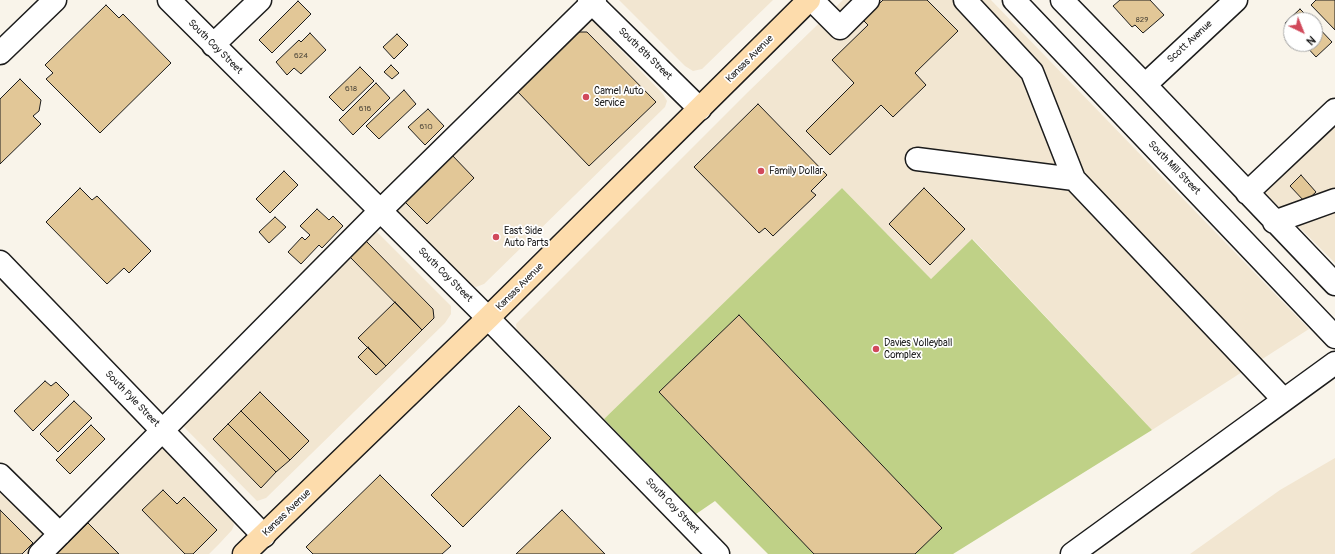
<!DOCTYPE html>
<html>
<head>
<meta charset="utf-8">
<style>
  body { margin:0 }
  #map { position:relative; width:1335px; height:554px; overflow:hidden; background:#f9f4ea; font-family:Pangolin,sans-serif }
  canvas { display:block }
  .north { position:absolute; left:1283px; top:12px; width:40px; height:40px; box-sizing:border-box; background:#fff; border:1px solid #a4a4a4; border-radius:50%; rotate:137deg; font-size:11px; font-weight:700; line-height:16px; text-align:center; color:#1c1c1c }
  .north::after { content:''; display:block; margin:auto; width:14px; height:18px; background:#d1495b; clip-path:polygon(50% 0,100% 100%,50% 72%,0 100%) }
</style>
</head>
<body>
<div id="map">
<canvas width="1335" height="554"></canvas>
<div class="north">N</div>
</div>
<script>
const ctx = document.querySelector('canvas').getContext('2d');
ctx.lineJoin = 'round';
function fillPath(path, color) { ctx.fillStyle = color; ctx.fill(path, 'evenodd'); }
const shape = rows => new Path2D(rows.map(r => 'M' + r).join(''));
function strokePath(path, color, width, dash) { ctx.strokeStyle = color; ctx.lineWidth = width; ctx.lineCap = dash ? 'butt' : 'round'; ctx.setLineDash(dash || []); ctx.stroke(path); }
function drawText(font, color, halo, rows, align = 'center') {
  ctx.font = font + ' Pangolin,sans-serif'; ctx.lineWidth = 3.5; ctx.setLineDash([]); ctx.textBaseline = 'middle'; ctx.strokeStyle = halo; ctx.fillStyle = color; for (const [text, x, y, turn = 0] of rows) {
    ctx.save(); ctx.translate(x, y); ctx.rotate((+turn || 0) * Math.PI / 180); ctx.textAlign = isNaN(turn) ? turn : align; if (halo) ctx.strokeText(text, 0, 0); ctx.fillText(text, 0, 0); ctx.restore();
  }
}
fillPath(shape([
  [619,0,773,0,702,69,693,71,685,66],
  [843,0,991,0,1309,329,1152,430,973,239,931,279,842,188,604,419,517,332,516,324,748,92],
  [588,16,663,94,667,101,665,107,484,284,476,287,470,286,392,208],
  [1335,119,1335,263,1261,189],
  [373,228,451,306,451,314,445,323,266,498,257,501,180,423],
  [160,443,232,515,234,525,232,530,220,543,209,554,49,554],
  [1335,458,1335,554,1190,554,1280,490],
  [0,484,50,532,27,554,0,554]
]), '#f2e6d1');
fillPath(shape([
  [842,188,931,279,972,239,1152,430,953,554,768,554,715,501,696,514,604,419]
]), '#bfd187');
const building = shape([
  [883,0,927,0,958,31,915,73,926,85,893,117,881,105,830,155,806,131,854,83,832,60,868,25,863,20,883,0],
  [1120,0,1150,0,1164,15,1143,33,1135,25,1132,27,1113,6,1120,0],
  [1316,0,1335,0,1335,30,1311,5,1316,0],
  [298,1,311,14,272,53,259,40,298,1],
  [106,5,119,18,123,14,171,63,100,133,46,79,53,73,45,65,106,5],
  [1300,9,1311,20,1291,20,1291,30,1285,23,1300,9],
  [1315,24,1332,42,1316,57,1304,44,1315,44,1315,24],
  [577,32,587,32,656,102,589,166,517,91,577,32],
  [310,33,326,50,301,74,294,68,287,75,276,62,299,40,301,42,310,33],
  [397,34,408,45,394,59,383,47,397,34],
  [391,65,399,73,392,79,384,72,391,65],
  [360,67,374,81,343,111,329,97,360,67],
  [20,79,41,100,39,111,33,116,41,124,0,164,0,99,20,79],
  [376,83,390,98,353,135,339,120,376,83],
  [404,90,416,104,379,139,366,126,404,90],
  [758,104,827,175,811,191,816,195,773,236,765,228,759,233,694,167,758,104],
  [428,109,444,126,425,145,408,127,428,109],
  [451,154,474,178,427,224,404,201,451,154],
  [284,171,298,185,270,213,256,199,284,171],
  [1301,175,1316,192,1305,202,1290,186,1301,175],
  [80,188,92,200,97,196,151,251,129,273,124,268,107,284,46,222,80,188],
  [924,188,965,229,930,265,889,224,924,188],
  [317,209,329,220,333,216,343,226,322,248,319,245,301,264,288,252,302,237,305,240,310,235,300,226,317,209],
  [275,217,286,227,269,243,259,232,275,217],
  [365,240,433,309,434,318,422,330,349,256,365,240],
  [395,302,422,330,386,366,358,338,395,302],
  [739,315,942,528,915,554,814,554,659,392,739,315],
  [368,347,386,366,376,375,358,357,368,347],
  [45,381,51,386,56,382,69,395,33,431,14,411,45,381],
  [260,392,309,441,290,460,241,411,260,392],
  [74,401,92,418,58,452,40,434,74,401],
  [519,406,551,438,463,527,431,495,519,406],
  [241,411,290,460,276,472,228,424,241,411],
  [228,424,276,472,261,488,213,439,228,424],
  [91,425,105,439,70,474,56,460,91,425],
  [380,475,451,546,442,554,313,554,306,547,380,475],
  [163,490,177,504,184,497,217,530,193,554,185,554,142,510,163,490],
  [0,510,33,543,22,554,0,554,0,510],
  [562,510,605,554,516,554,562,510],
  [88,523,119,554,57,554,88,523]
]);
fillPath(building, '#e2c797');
strokePath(building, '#1c1c1c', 1);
const minor = shape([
  [169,0,488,318,718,554],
  [589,0,700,109],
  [812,0,840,28,868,0],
  [965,0,1032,72,1074,179],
  [1014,0,1335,337],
  [1062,0,1145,85,1335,284],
  [213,45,260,0],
  [0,53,55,0],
  [1145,85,1236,0],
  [917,159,1074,179,1284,400],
  [1247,193,1335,110],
  [1274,222,1335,200],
  [0,262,264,536],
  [0,475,60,534],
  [40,554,380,211,595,0],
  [1072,554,1335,363]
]);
const major = shape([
  [244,554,488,318,809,0]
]);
strokePath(minor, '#1c1c1c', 25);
strokePath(major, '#1c1c1c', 25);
strokePath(minor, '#fff', 22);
strokePath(major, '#fddcac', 22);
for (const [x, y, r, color] of [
  [586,97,4,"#d1495b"],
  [761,171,4,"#d1495b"],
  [496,237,4,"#d1495b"],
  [876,349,4,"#d1495b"]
]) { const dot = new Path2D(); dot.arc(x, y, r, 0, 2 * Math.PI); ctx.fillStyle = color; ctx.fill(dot); strokePath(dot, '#fff', 1.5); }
drawText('8px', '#4e473b', null, [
  ["829",1142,20],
  ["624",301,56],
  ["618",351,89],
  ["616",365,109],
  ["610",426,127]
]);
drawText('10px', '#1c1c1c', '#fff', [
  ["Scott Avenue",1190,42,-43],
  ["South Coy Street",215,47,45],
  ["South 8th Street",645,54,44],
  ["Kansas Avenue",750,59,-45],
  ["South Mill Street",1174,168,46],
  ["South Coy Street",445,275,45],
  ["Kansas Avenue",520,287,-45],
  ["South Pyle Street",132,399,46],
  ["South Coy Street",672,506,46],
  ["Kansas Avenue",287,513,-44]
]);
drawText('10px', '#1c1c1c', '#fff', [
  ["Camel Auto",594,91],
  ["Service",594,103],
  ["Family Dollar",769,171],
  ["East Side",504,231],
  ["Auto Parts",504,243],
  ["Davies Volleyball",884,343],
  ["Complex",884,355]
], 'left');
</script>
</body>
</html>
